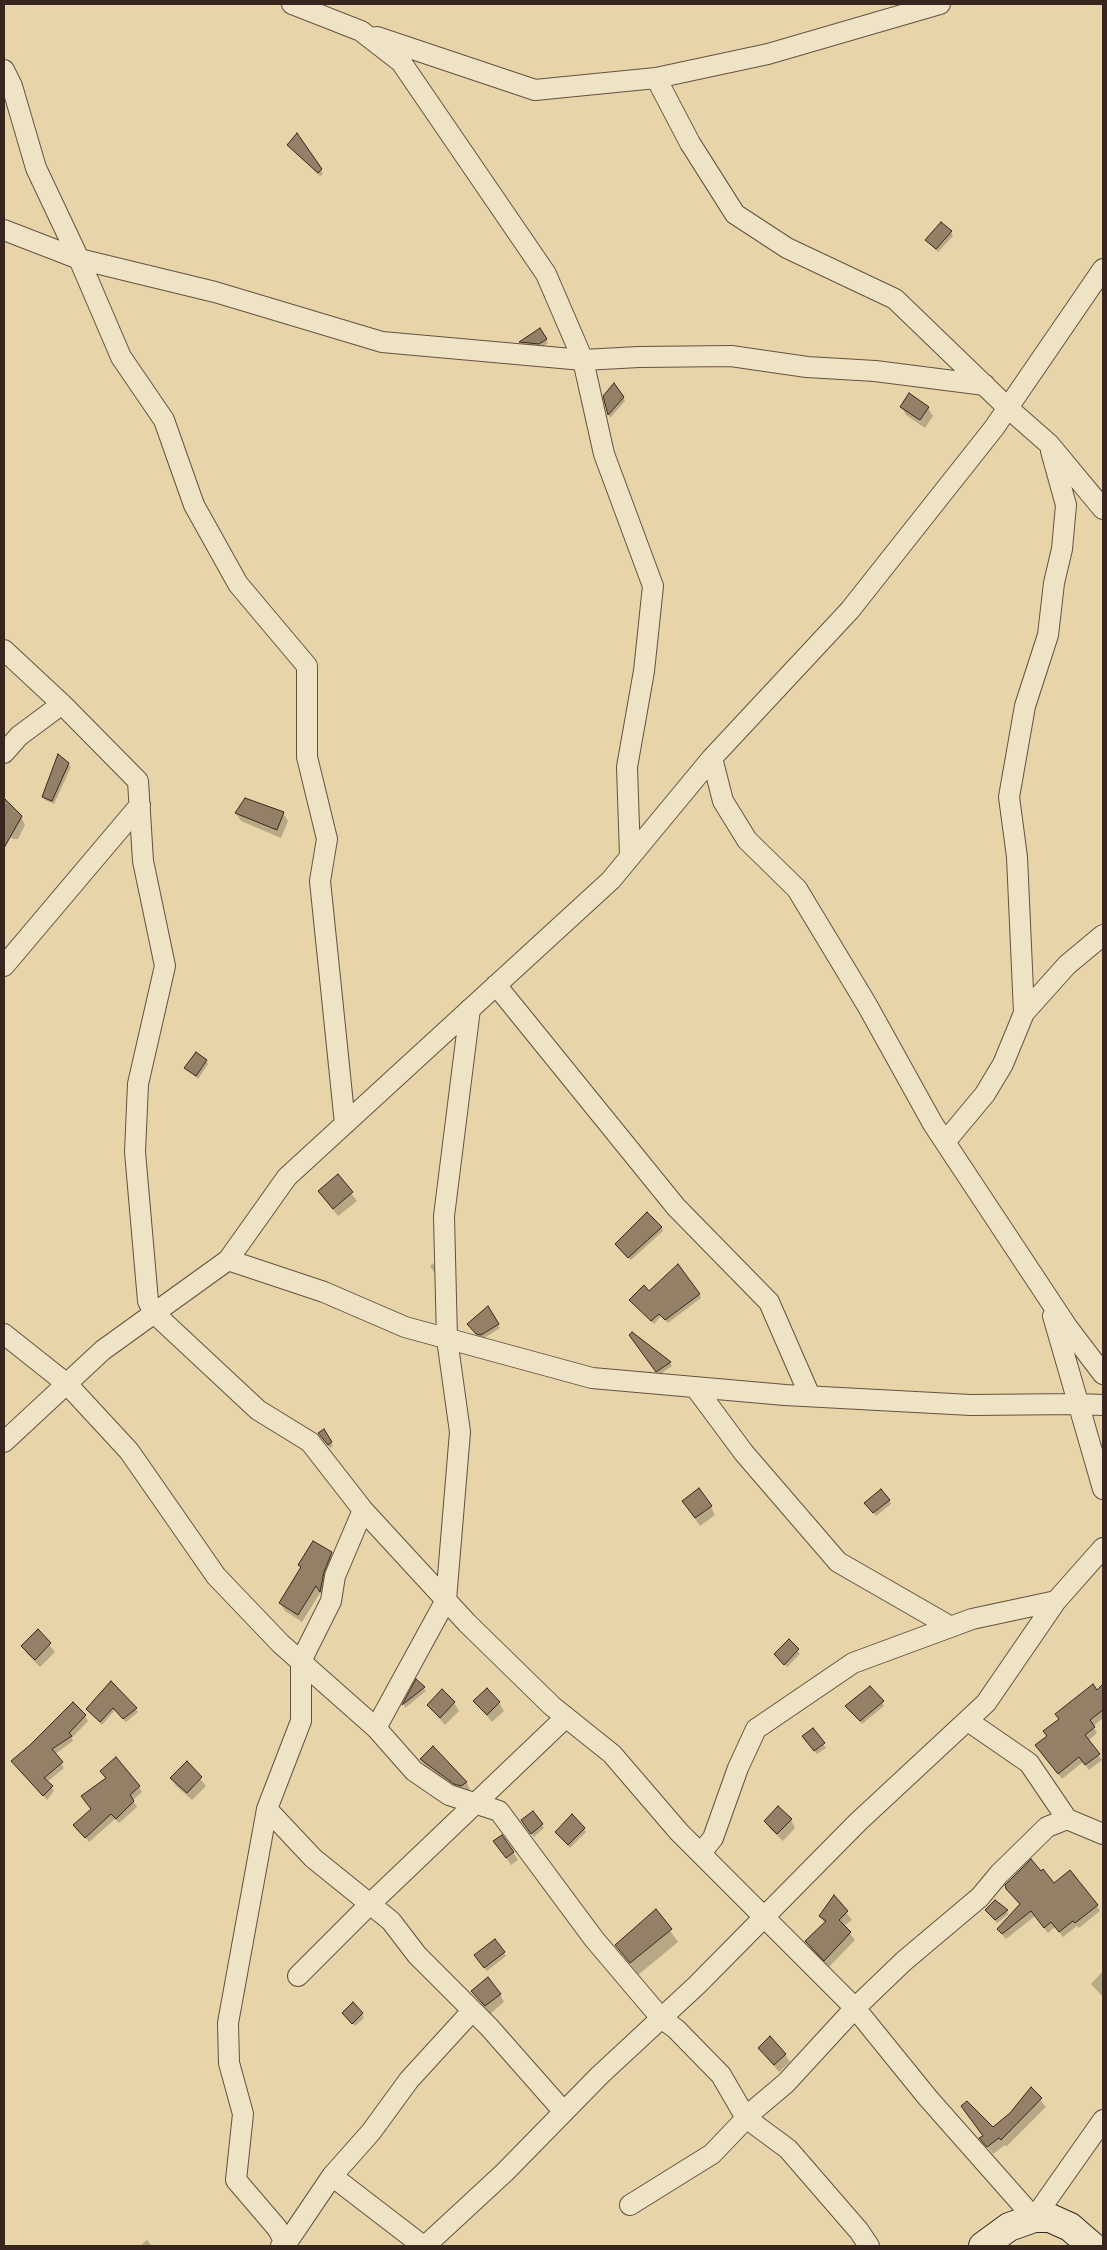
<!DOCTYPE html>
<html>
<head>
<meta charset="utf-8">
<style>
  body { margin:0 }
  #map { position:relative; width:1107px; height:2250px; overflow:hidden; background:#e7d4a8; font-family:Alegreya,serif }
  canvas { display:block }
  .frame { position:absolute; inset:0; border:5px solid #38261e; pointer-events:none }
</style>
</head>
<body>
<div id="map">
<canvas width="1107" height="2250"></canvas>
<div class="frame"></div>
</div>
<script>
const ctx = document.querySelector('canvas').getContext('2d');
ctx.lineJoin = 'round';
function fillPath(path, color) { ctx.fillStyle = color; ctx.fill(path, 'evenodd'); }
const shape = rows => new Path2D(rows.map(r => 'M' + r).join(''));
function strokePath(path, color, width, dash) { ctx.strokeStyle = color; ctx.lineWidth = width; ctx.lineCap = dash ? 'butt' : 'round'; ctx.setLineDash(dash || []); ctx.stroke(path); }
fillPath(shape([
  [288,145,321,170,323,174,320,176],
  [951,232,953,236,938,252,926,240],
  [540,329,548,343,542,347,523,346,521,343],
  [604,396,623,397,625,401,610,418],
  [902,407,928,408,933,416,925,428,906,415],
  [68,764,71,767,54,804,45,800,43,797],
  [4,800,21,817,25,825,18,839,13,839,4,831],
  [236,813,283,813,288,821,281,838,241,821],
  [206,1061,208,1064,198,1079,186,1068],
  [338,1176,357,1201,338,1216,319,1192],
  [661,1227,663,1231,631,1260,619,1248],
  [433,1263,437,1271,437,1277,430,1266],
  [649,1293,699,1294,701,1298,668,1323,661,1316,654,1324,633,1303],
  [488,1308,500,1328,483,1339,479,1337,471,1328],
  [632,1333,670,1363,672,1366,659,1375,633,1338],
  [323,1431,333,1446,330,1448,322,1437],
  [889,1500,891,1504,876,1516,868,1507],
  [683,1501,711,1507,715,1515,700,1526],
  [331,1553,335,1561,324,1597,320,1593,302,1622,285,1611,280,1603,301,1568,300,1565],
  [38,1631,55,1652,40,1667,27,1654,23,1646],
  [789,1641,800,1654,787,1667,775,1655],
  [417,1681,426,1691,405,1708,404,1705],
  [111,1683,138,1712,126,1722,115,1710,102,1725,87,1709],
  [1101,1688,1103,1691,1103,1718,1093,1726,1097,1733,1088,1741,1102,1760,1089,1770,1083,1762,1062,1779,1037,1746,1048,1737,1044,1732,1059,1720,1056,1715],
  [475,1701,499,1703,504,1711,492,1722],
  [882,1702,884,1706,862,1724,849,1710],
  [454,1703,459,1711,445,1725,428,1705],
  [85,1716,88,1721,72,1738,73,1741,55,1754,64,1768,47,1782,54,1791,47,1800,12,1761],
  [813,1730,826,1748,817,1754,806,1740],
  [421,1760,466,1782,470,1789,465,1793,459,1791,425,1766],
  [187,1763,206,1786,192,1800,176,1786,172,1778],
  [101,1771,139,1787,142,1792,133,1800,137,1807,119,1823,115,1819,89,1842,75,1825,92,1810,106,1779],
  [532,1813,544,1828,534,1837,524,1824],
  [791,1820,795,1828,783,1841,770,1829,765,1821],
  [584,1829,586,1832,570,1848,556,1832],
  [500,1849,513,1852,518,1860,511,1865],
  [1054,1884,1097,1906,1100,1911,1079,1928,1077,1926,1063,1937,1055,1927,1048,1933,1035,1916,1006,1939,998,1929,1020,1905,1007,1889],
  [834,1897,852,1920,844,1926,855,1940,829,1967,811,1949,807,1941,825,1924,820,1916],
  [995,1902,1009,1914,997,1923,989,1914],
  [656,1911,678,1942,638,1975,616,1945],
  [504,1953,506,1956,487,1971,478,1959],
  [1103,1971,1103,1997,1091,1984],
  [472,1992,500,1994,504,2002,490,2014],
  [343,2013,362,2014,364,2018,355,2026],
  [759,2048,785,2054,790,2062,779,2072],
  [1031,2089,1046,2107,1006,2147,1005,2145,993,2154,981,2139,1011,2114],
  [147,2240,152,2246,140,2246]
]), '#0003');
const building = shape([
  [297,133,322,169,318,173,287,145,297,133],
  [941,222,952,231,936,249,925,240,941,222],
  [540,328,547,339,539,344,519,342,540,328],
  [614,383,624,397,608,415,603,396,614,383],
  [909,393,929,407,920,420,900,407,909,393],
  [58,754,69,763,52,801,42,797,58,754],
  [4,798,22,816,4,848,4,798],
  [245,798,284,812,277,830,235,813,245,798],
  [196,1052,207,1060,196,1076,184,1068,196,1052],
  [338,1174,353,1192,333,1209,318,1191,338,1174],
  [647,1212,662,1227,628,1258,615,1244,647,1212],
  [678,1264,700,1294,665,1320,659,1314,651,1321,629,1300,644,1285,649,1291,678,1264],
  [488,1306,499,1324,481,1335,476,1334,467,1324,488,1306],
  [632,1332,671,1362,656,1372,629,1335,632,1332],
  [324,1429,332,1442,328,1445,318,1433,324,1429],
  [699,1488,712,1506,695,1518,682,1501,699,1488],
  [881,1489,890,1500,873,1513,864,1503,881,1489],
  [313,1541,332,1552,324,1572,320,1592,316,1586,298,1615,279,1603,301,1567,298,1565,313,1541],
  [38,1629,51,1643,35,1660,21,1646,38,1629],
  [789,1639,799,1649,784,1665,774,1654,789,1639],
  [416,1679,425,1687,402,1705,416,1679],
  [111,1681,137,1708,123,1719,113,1708,100,1722,86,1709,111,1681],
  [1093,1684,1097,1690,1103,1684,1103,1710,1090,1720,1095,1727,1085,1735,1100,1754,1085,1765,1079,1757,1058,1774,1035,1745,1047,1736,1043,1731,1059,1719,1055,1714,1093,1684],
  [870,1686,884,1701,860,1721,845,1706,870,1686],
  [487,1688,500,1702,487,1715,473,1701,487,1688],
  [442,1689,455,1702,440,1718,427,1705,442,1689],
  [73,1702,86,1715,69,1733,72,1736,52,1749,63,1762,44,1778,53,1786,43,1796,11,1761,30,1745,73,1702],
  [813,1728,825,1743,814,1751,802,1736,813,1728],
  [433,1746,467,1782,461,1786,454,1784,420,1759,433,1746],
  [116,1757,140,1786,130,1795,134,1801,116,1819,111,1814,85,1838,73,1825,91,1809,81,1796,106,1778,100,1771,116,1757],
  [187,1761,202,1777,187,1793,170,1778,187,1761],
  [778,1806,792,1819,777,1834,764,1821,778,1806],
  [533,1811,543,1824,531,1834,521,1820,533,1811],
  [572,1814,585,1828,568,1845,555,1832,572,1814],
  [502,1835,514,1852,506,1858,493,1841,502,1835],
  [1031,1859,1041,1871,1043,1869,1054,1883,1070,1870,1098,1905,1075,1923,1073,1921,1059,1932,1051,1922,1044,1928,1031,1911,1002,1934,997,1929,1020,1904,1006,1889,1005,1885,1031,1859],
  [834,1895,848,1911,839,1920,851,1932,824,1961,805,1941,826,1921,819,1916,834,1895],
  [995,1900,1008,1910,995,1920,985,1910,995,1900],
  [656,1909,672,1929,630,1963,615,1945,656,1909],
  [495,1939,505,1952,484,1968,474,1955,495,1939],
  [488,1977,501,1994,485,2006,471,1991,488,1977],
  [353,2002,363,2013,352,2024,342,2013,353,2002],
  [770,2036,786,2054,774,2065,758,2048,770,2036],
  [1031,2087,1042,2098,1001,2140,999,2138,987,2147,979,2138,983,2136,961,2106,967,2101,993,2127,1010,2113,1031,2087]
]);
fillPath(building, '#938066');
strokePath(building, '#38261e', 1);
const street = shape([
  [292,4,361,31,401,62,546,274,583,360,604,454,653,586,644,671,627,767,630,856],
  [377,37,535,90,656,78,768,54,940,4],
  [4,70,12,86,36,168,79,259,121,357,164,420,194,505,238,584,307,666,307,757,327,839,320,881,345,1124],
  [656,78,690,143,735,214,787,248,895,299,1008,408,1049,444,1103,509],
  [4,230,79,259,215,292,382,342,583,360,639,357,731,356,807,367,875,371,985,385],
  [4,650,62,704,138,781,143,861,165,966,138,1084,135,1152,148,1301,154,1313,258,1410,310,1442,363,1510,467,1623,552,1706,612,1754,679,1832,855,2008,928,2098,1034,2218,1103,2120],
  [4,753,19,736,62,704],
  [712,758,723,801,747,840,797,889,867,1005,933,1124,1068,1328,1103,1374],
  [4,966,140,805],
  [496,985,676,1207,769,1302,810,1396],
  [1024,1013,1017,857,1009,797,1025,706,1048,635,1054,583,1062,549,1066,505,1051,451],
  [945,1142,985,1094,1003,1064,1024,1013,1067,965,1103,935],
  [228,1260,324,1292,405,1327,592,1378,785,1395,971,1405,1078,1404,1103,1405],
  [1053,1316,1103,1489],
  [4,1334,67,1384,129,1451,216,1576,281,1644,376,1728,414,1771,449,1795,499,1811,594,1939,661,2018,676,2029,721,2075,746,2118,788,2149,859,2231,869,2246],
  [695,1387,744,1453,838,1562,951,1627],
  [4,1442,103,1350,228,1260,287,1177,611,880,712,758,850,610,994,428,1103,269],
  [968,1721,1029,1763,1067,1819,1103,1834],
  [376,1728,446,1600,460,1432,447,1339,444,1216,470,1009],
  [267,1809,313,1858,391,1921,417,1955,489,2027,564,2112],
  [701,1853,713,1838,738,1768,756,1729,853,1663,972,1619,1056,1601],
  [298,1976,370,1904,566,1717],
  [332,2176,423,2246],
  [630,2205,712,2154,754,2110,786,2083,855,2008,904,1961,980,1897,999,1874,1047,1827,1067,1819],
  [281,2246,286,2244,332,2176,371,2132,409,2080,472,2011],
  [287,2246,277,2228,236,2180,243,2114,229,2063,228,2023,267,1809,301,1721,301,1661,331,1601,335,1576,363,1510],
  [425,2246,505,2172,600,2075,697,1985,858,1822,986,1703,1056,1601,1103,1548]
]);
const secondary = shape([
  [983,2246,1009,2227,1034,2218,1050,2218,1070,2227,1092,2246]
]);
strokePath(street, '#645240', 22);
strokePath(secondary, '#38261e', 30);
strokePath(street, '#efe3c6', 20);
strokePath(secondary, '#efe3c6', 28);
</script>
</body>
</html>
